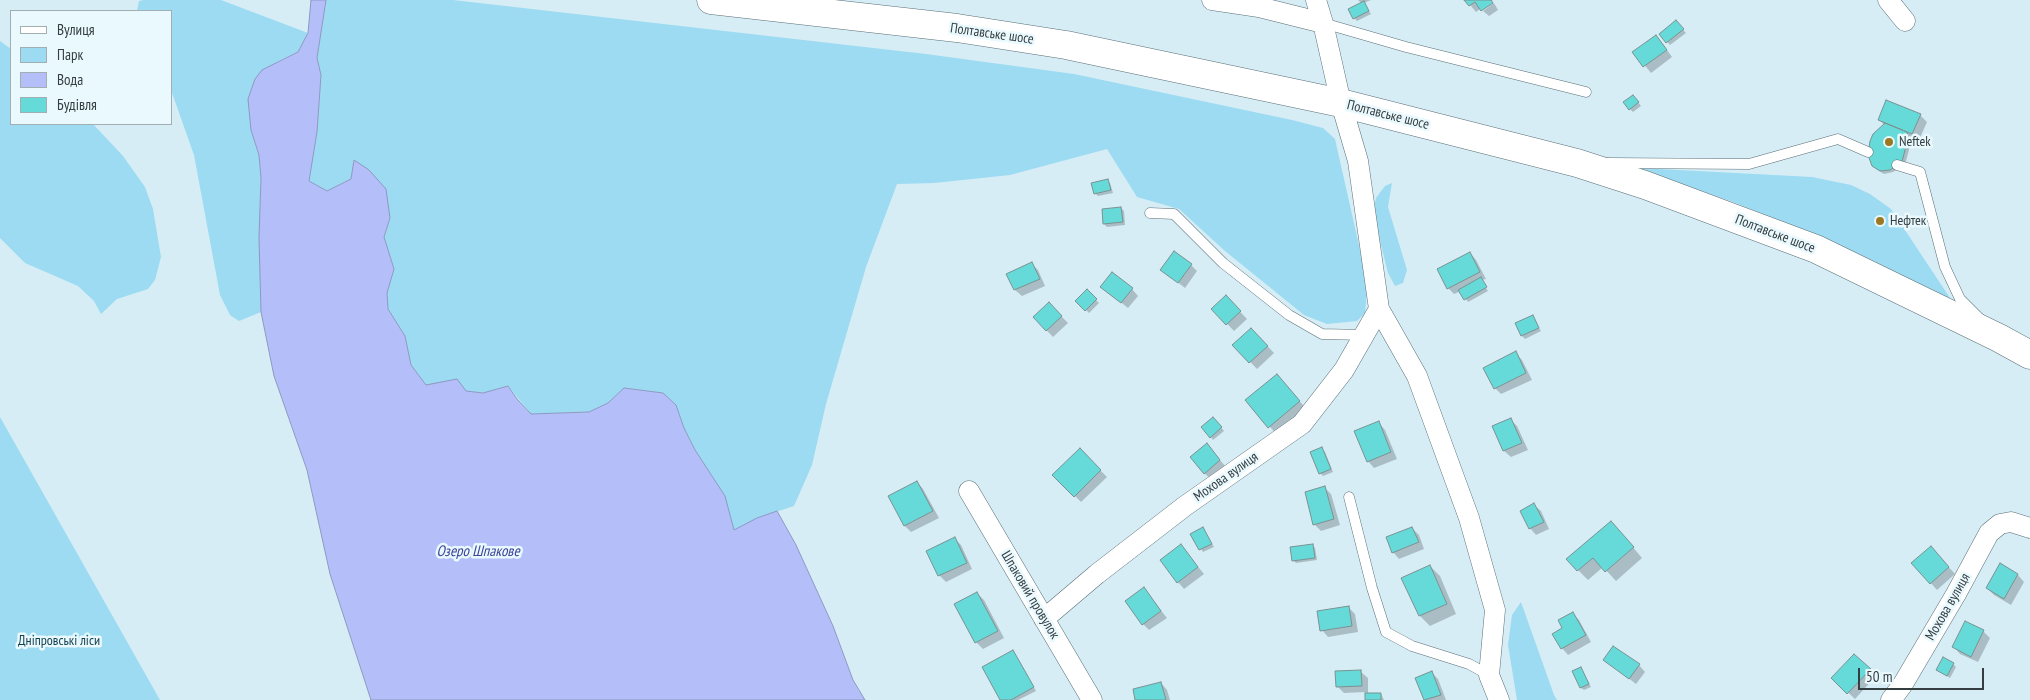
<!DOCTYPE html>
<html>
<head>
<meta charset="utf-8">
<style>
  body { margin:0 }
  #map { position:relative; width:2030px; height:700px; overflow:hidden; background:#d6edf6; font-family:"PT Sans Narrow",sans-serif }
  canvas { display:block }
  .legend { position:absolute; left:10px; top:10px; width:162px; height:115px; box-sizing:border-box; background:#eaf9fe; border:1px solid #a1aeb2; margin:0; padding:6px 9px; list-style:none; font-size:15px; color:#343d40 }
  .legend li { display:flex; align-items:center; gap:10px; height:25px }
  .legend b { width:25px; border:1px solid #a1aeb2 }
  .scale { position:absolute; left:1858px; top:668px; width:126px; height:22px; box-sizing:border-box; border:2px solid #343d40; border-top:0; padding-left:6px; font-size:15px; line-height:18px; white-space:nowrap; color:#343d40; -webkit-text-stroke:4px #eaf9fe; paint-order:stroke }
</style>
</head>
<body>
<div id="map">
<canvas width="2030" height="700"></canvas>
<ul class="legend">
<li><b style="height:6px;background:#fff"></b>Вулиця</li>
<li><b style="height:14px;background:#9cdbf1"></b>Парк</li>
<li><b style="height:14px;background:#b4bffa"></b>Вода</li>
<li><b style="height:14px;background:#65dad9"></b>Будівля</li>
</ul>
<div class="scale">50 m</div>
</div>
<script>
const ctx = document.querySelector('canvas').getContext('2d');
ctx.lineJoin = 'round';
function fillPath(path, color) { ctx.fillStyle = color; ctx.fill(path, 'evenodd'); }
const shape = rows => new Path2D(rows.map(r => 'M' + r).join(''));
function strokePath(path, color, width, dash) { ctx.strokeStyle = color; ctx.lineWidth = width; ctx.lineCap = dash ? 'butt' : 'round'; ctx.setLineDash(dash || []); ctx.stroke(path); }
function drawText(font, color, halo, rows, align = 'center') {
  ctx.font = font + ' "PT Sans Narrow",sans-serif'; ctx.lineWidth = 5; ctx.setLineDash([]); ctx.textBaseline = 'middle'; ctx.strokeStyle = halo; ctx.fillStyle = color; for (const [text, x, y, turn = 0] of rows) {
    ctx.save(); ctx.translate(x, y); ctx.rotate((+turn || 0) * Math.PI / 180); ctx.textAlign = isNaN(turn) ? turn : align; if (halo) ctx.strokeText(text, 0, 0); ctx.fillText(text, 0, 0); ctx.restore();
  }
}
fillPath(shape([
  [144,0,221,0,308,33,298,52,279,61,251,130,259,155,261,178,260,200,261,312,239,321,230,315,220,295,194,155,171,90,171,11,137,11,139,1],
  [326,0,453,0,926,54,1074,74,1292,120,1323,128,1335,139,1365,272,1367,291,1365,313,1357,321,1327,324,1304,315,1225,251,1179,209,1137,197,1107,149,1010,175,934,183,897,184,866,267,826,404,812,465,794,506,757,518,734,531,725,496,695,450,684,428,676,405,663,393,624,388,608,403,589,412,531,414,508,386,483,393,466,391,442,383,426,385,411,365,405,336,388,309,387,293,394,269,384,237,390,218,354,160,351,179,327,191,309,181,317,132,321,75,317,58],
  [0,41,11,49,11,124,93,124,123,156,145,187,153,209,161,257,155,280,148,289,117,299,101,314,94,301,78,286,25,263,0,238],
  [1621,167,1812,177,1851,185,1870,194,1891,209,1952,301,1833,242,1733,202,1664,178],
  [1392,183,1388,207,1407,270,1403,283,1395,286,1388,273,1373,213,1376,198,1385,186],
  [0,417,160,700,0,700],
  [1521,602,1554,695,1557,700,1517,700,1508,645,1512,615]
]), '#9cdbf1');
const water = shape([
  [311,0,326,0,317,58,321,75,317,132,309,181,327,191,351,179,354,160,369,170,386,189,390,218,384,237,394,269,387,293,388,309,405,336,411,365,426,385,457,379,466,391,483,393,508,386,517,399,531,414,589,412,608,403,624,388,663,393,676,405,684,428,695,450,725,496,734,530,757,518,777,511,796,545,833,626,853,680,865,700,371,700,330,574,307,470,274,376,261,312,259,238,261,178,259,155,251,130,248,99,255,79,262,70,298,52,308,33,311,0]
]);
fillPath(water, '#b4bffa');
strokePath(water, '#8e98c2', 1);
fillPath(shape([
  [1358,0,1371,0,1364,3,1371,14,1357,21,1354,18,1361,3],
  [1466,0,1493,0,1476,12],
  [1494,3,1498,10,1489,16,1483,11],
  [1679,25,1686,33,1670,45,1660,34],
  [1662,43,1672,57,1651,73,1634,52],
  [1636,99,1641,106,1633,112,1630,109],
  [1920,115,1927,122,1919,140,1909,136,1911,142,1905,165,1893,172,1884,174,1876,169,1873,166,1884,125,1879,119],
  [1107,180,1110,183,1113,193,1098,196,1095,193],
  [1121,208,1124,211,1125,225,1107,227,1104,224],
  [1470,253,1476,260,1486,279,1481,280,1488,291,1468,302,1461,291,1454,294,1448,288],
  [1032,264,1038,270,1045,286,1022,296,1015,290,1008,274],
  [1191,265,1197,271,1185,288,1162,270],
  [1132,289,1138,296,1128,308,1109,293],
  [1087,291,1099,303,1089,313,1077,301],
  [1226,297,1247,319,1234,331,1213,309],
  [1049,304,1068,323,1053,337,1035,318],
  [1532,316,1541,331,1525,339,1522,336],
  [1251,329,1274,353,1257,369,1234,345],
  [1516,353,1522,360,1532,380,1501,394,1495,388],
  [1277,375,1309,412,1279,437,1247,401],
  [1510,419,1517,426,1528,450,1511,457,1504,451,1494,426],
  [1216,421,1224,431,1213,440,1211,437],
  [1379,423,1385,430,1397,459,1374,468,1368,461],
  [1207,445,1226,467,1211,479,1204,473],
  [1322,449,1325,452,1333,472,1323,476,1320,473],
  [1080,450,1107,477,1081,502,1054,475],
  [917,482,923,489,939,518,911,532,905,526,890,497],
  [1325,488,1331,494,1340,525,1321,531,1314,524],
  [1534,505,1541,511,1549,529,1536,535,1530,528],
  [1412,528,1419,535,1424,549,1399,559,1393,552],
  [1205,532,1214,547,1203,552,1192,534],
  [1621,533,1642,558,1616,581,1603,567,1588,580,1578,570],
  [955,539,961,545,972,569,946,582,939,575],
  [1312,545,1315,548,1317,560,1296,563,1293,560],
  [1181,546,1204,574,1184,589,1178,582],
  [1937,554,1955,574,1937,590,1913,563],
  [2001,565,2018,575,2024,582,2011,605,1994,595,1987,588],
  [1430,566,1440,576,1456,614,1430,626,1420,616],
  [1144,589,1167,618,1149,630,1143,624],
  [977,593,984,600,1004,638,983,649,976,642],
  [1349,608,1355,614,1358,632,1328,637,1322,630],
  [1572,613,1579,620,1591,642,1568,655,1562,648,1564,629],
  [1966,623,1983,631,1990,638,1978,662,1960,654,1954,647],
  [1013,651,1036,691,1018,700,1001,700],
  [1605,660,1639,665,1645,672,1636,684],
  [1953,664,1956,667,1950,678,1940,672],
  [1581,668,1591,687,1584,690,1581,688],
  [1870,670,1876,676,1855,699,1833,678],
  [1361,672,1368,678,1368,694,1381,694,1384,700,1366,700,1366,692,1344,693,1337,686],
  [1432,673,1438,679,1446,700,1425,700,1417,678],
  [1161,683,1167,690,1170,700,1137,700]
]), '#0003');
const building = shape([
  [1464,0,1491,0,1493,3,1481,11,1475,2,1469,6,1464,0],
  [1364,1,1369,11,1353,19,1348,9,1364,1],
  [1676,20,1684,29,1666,43,1659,34,1676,20],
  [1656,35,1667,50,1643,67,1632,52,1656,35],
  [1633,95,1639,102,1629,110,1623,102,1633,95],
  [1886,100,1921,114,1912,134,1878,120,1886,100],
  [1885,123,1907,132,1908,138,1902,162,1890,170,1880,171,1872,166,1868,155,1870,141,1873,134,1885,123],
  [1108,179,1111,190,1094,194,1091,183,1108,179],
  [1121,207,1123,222,1103,224,1102,209,1121,207],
  [1174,251,1192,264,1178,283,1160,270,1174,251],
  [1470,252,1480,272,1447,289,1437,269,1470,252],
  [1032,262,1040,279,1014,290,1006,274,1032,262],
  [1112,272,1133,288,1121,303,1100,287,1112,272],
  [1481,277,1487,287,1464,300,1458,290,1481,277],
  [1087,289,1097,299,1085,311,1075,301,1087,289],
  [1226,295,1241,311,1226,325,1211,309,1226,295],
  [1049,302,1062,316,1046,331,1033,317,1049,302],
  [1533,315,1539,328,1521,336,1515,323,1533,315],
  [1251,328,1268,346,1249,363,1232,345,1251,328],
  [1516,351,1526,373,1494,389,1483,368,1516,351],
  [1277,374,1300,401,1268,428,1245,400,1277,374],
  [1213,417,1222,427,1210,438,1201,427,1213,417],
  [1511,418,1522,443,1503,451,1492,426,1511,418],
  [1379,421,1391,452,1367,462,1354,431,1379,421],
  [1207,443,1220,460,1204,474,1190,457,1207,443],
  [1322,447,1331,469,1319,474,1310,452,1322,447],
  [1080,448,1101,470,1074,497,1052,475,1080,448],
  [917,481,933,511,904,526,888,496,917,481],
  [1325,486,1334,519,1313,525,1305,492,1325,486],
  [1534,503,1544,522,1529,529,1520,511,1534,503],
  [1611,521,1634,547,1605,572,1593,558,1577,571,1566,559,1611,521],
  [1203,527,1212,544,1199,550,1190,534,1203,527],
  [1412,527,1419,542,1392,553,1386,537,1412,527],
  [955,537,967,563,938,576,926,551,955,537],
  [1181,544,1198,567,1177,583,1160,560,1181,544],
  [1313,544,1315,558,1292,561,1290,547,1313,544],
  [1931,546,1949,567,1930,584,1911,563,1931,546],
  [2000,563,2018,574,2004,599,1986,588,2000,563],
  [1430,565,1447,604,1419,616,1401,578,1430,565],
  [1144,587,1161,611,1142,625,1125,601,1144,587],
  [977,592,998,631,975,643,954,604,977,592],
  [1349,606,1352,626,1320,631,1317,611,1349,606],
  [1573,612,1586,635,1561,649,1552,634,1562,628,1558,620,1573,612],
  [1965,621,1984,630,1971,657,1952,647,1965,621],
  [1613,646,1640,664,1629,679,1603,660,1613,646],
  [1013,650,1034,687,1011,700,1000,700,982,667,1013,650],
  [1854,654,1871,669,1847,694,1831,678,1854,654],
  [1943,657,1954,663,1947,676,1936,670,1943,657],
  [1581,667,1589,684,1580,688,1572,671,1581,667],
  [1361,670,1362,686,1336,687,1335,671,1361,670],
  [1432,671,1441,695,1424,700,1415,678,1432,671],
  [1161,682,1166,700,1135,700,1133,689,1161,682],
  [1365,693,1381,693,1381,700,1365,700,1365,693]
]);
fillPath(building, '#65dad9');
strokePath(building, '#7a9291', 1);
const service = shape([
  [1323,23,1406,47,1586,92],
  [1608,163,1749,164,1838,139,1868,152],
  [1897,165,1920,172,1945,267,1960,299,1979,318],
  [1150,213,1174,214,1223,263,1289,315,1322,334,1364,335],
  [1349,497,1372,588,1386,632,1412,646,1469,664,1489,675]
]);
const minor = shape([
  [1212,0,1259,7,1323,23],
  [1316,0,1323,23,1341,103,1358,161,1379,309,1417,376,1469,518,1495,610,1489,675,1499,700],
  [1888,0,1905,21],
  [969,491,1092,700],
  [1044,619,1097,574,1185,506,1302,424,1344,370,1379,309],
  [1891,700,1903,684,1956,594,1989,533,2000,524,2011,522,2030,528]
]);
const primary = shape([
  [711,0,957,28,1066,45,1341,103,1577,163,1645,185,1816,249,1999,338,2030,355]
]);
strokePath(service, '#5a6f77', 11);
strokePath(minor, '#5a6f77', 21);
strokePath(primary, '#5a6f77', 29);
strokePath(service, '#fff', 10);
strokePath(minor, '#fff', 20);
strokePath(primary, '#fff', 28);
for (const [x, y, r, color] of [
  [1889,142,5,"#9c7823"],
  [1880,221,5,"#9c7823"]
]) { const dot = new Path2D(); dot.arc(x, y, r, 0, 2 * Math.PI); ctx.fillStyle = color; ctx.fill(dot); strokePath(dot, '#eaf9fe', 2); }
drawText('14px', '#343d40', '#eaf9fe', [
  ["Полтавське шосе",992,34,8],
  ["Полтавське шосе",1388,115,14],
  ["Полтавське шосе",1775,234,21],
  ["Мохова вулиця",1226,477,-35],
  ["Шпаковий провулок",1030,595,59],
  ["Мохова вулиця",1948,607,-60]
]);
drawText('14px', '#343d40', '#eaf9fe', [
  ["Neftek",1899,142],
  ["Нефтек",1890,221]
], 'left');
drawText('14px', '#103f4d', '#eaf9fe', [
  ["Дніпровські ліси",59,641]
]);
drawText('italic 15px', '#3f4499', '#eaf9fe', [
  ["Озеро Шпакове",478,552]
]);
</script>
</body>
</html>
